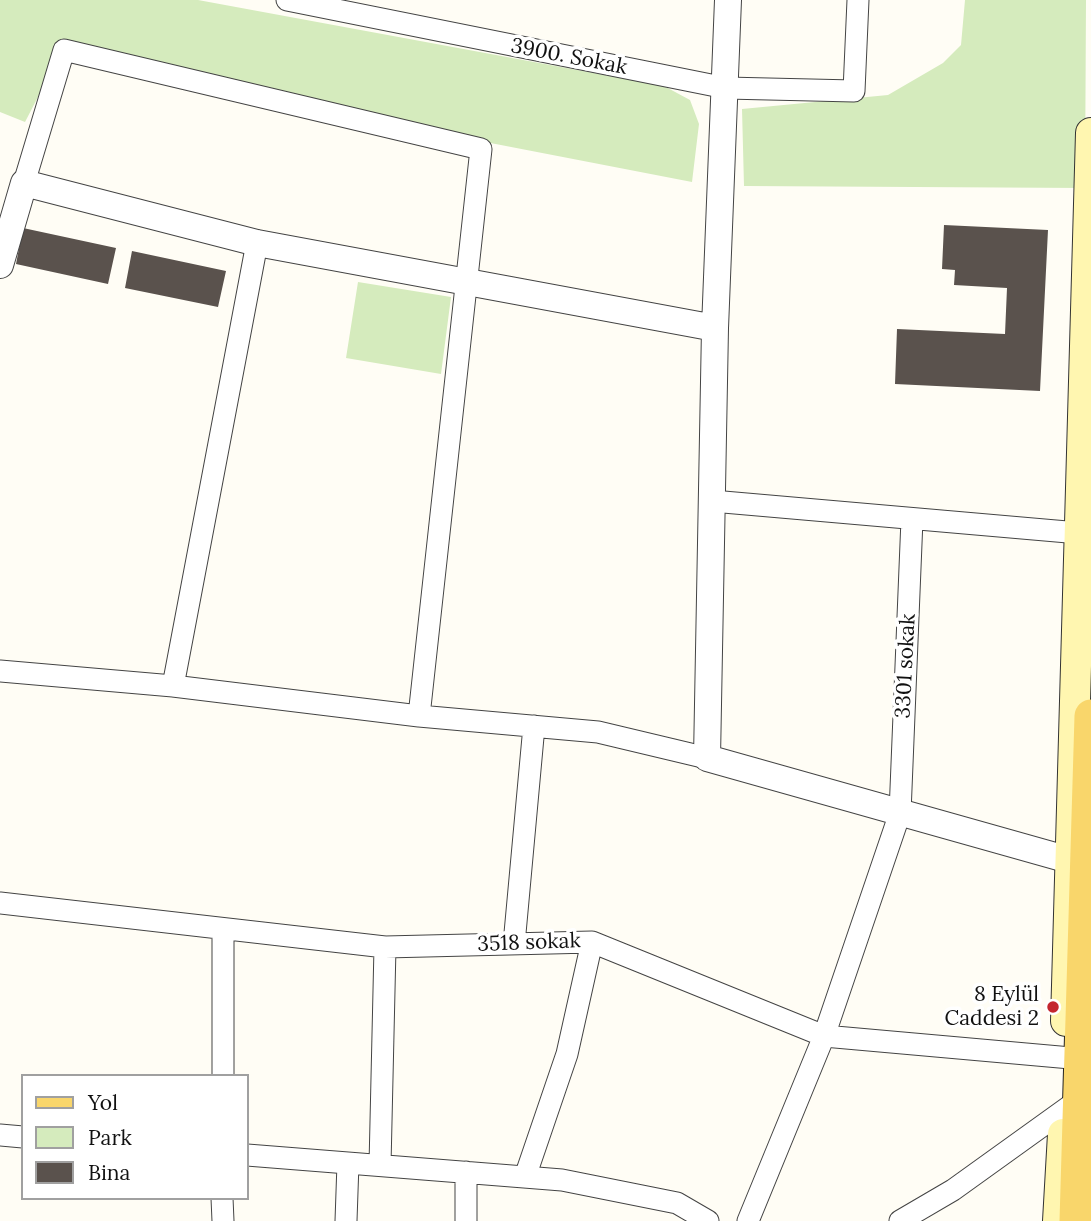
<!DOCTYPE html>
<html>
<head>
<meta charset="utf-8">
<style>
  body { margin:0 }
  #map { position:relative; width:1091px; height:1221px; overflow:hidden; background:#fffdf5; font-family:Lora,serif }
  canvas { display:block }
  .legend { position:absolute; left:21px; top:1074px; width:228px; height:126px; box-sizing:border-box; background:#fff; border:2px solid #a0a0a0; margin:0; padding:9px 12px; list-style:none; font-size:21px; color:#111 }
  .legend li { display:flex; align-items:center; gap:14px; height:35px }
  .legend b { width:35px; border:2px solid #a0a0a0 }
</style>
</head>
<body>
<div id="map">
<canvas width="1091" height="1221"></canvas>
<ul class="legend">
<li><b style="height:9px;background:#f9d66b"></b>Yol</li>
<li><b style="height:19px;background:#d5ebbd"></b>Park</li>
<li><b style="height:19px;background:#5a524d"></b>Bina</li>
</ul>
</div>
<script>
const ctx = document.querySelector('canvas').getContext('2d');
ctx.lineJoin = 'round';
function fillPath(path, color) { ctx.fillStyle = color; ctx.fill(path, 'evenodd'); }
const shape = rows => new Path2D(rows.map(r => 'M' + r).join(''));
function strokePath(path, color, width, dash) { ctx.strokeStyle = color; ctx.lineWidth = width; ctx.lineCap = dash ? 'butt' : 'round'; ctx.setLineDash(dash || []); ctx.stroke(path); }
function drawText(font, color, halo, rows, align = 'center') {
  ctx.font = font + ' Lora,serif'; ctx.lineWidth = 7; ctx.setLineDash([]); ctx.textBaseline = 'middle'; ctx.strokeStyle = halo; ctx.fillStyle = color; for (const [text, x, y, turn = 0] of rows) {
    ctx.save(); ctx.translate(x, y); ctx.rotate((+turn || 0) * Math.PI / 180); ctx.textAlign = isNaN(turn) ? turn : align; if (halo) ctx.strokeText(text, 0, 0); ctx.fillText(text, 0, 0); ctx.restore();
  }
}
fillPath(shape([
  [0,0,198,0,664,86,690,100,699,124,692,182,475,140,66,43,25,122,0,112],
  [965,0,1086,0,1085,188,744,186,742,109,888,95,943,63,961,45],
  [358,282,451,297,441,374,346,358]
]), '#d5ebbd');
fillPath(shape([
  [944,225,1048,230,1040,391,895,384,897,329,1005,334,1007,288,954,285,955,270,942,269],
  [23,228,116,248,108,284,16,264],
  [132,251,226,271,218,307,125,288]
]), '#5a524d');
const minor = shape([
  [287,0,726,88,854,91,858,0],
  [24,183,64,50,481,149,419,716],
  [712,501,1091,534],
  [0,671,173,686,419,716,598,732,707,758],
  [173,686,257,243],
  [0,903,385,947,592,942,824,1036,1082,1059],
  [514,944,534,726],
  [223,1076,223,930],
  [0,1135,23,1137],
  [247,1155,562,1180,677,1203,708,1221],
  [380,1165,385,947],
  [525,1177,567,1054,592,942],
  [222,1198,223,1221],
  [346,1221,348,1163],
  [466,1221,466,1172],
  [748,1221,824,1036,900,813,912,519],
  [900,1221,953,1190,1081,1098]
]);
const tertiary = shape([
  [728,0,715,328,707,758,1087,865],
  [0,265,24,183,257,243,715,328]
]);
const secondary = shape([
  [1066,1021,1091,133],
  [1058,1221,1063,1134]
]);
const primary = shape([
  [1076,1221,1091,716]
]);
strokePath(minor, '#444', 23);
strokePath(tertiary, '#444', 28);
strokePath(secondary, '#333', 32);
strokePath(primary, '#222', 35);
strokePath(minor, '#fff', 21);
strokePath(tertiary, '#fff', 26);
strokePath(secondary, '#fff6b0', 30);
strokePath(primary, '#f9d66b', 33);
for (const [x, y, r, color] of [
  [1053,1007,7,"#c4262e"]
]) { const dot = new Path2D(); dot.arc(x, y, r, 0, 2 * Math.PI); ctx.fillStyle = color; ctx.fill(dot); strokePath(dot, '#fff', 2.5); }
drawText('21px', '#111', '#fff', [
  ["3900. Sokak",569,57,11],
  ["3301 sokak",906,666,-87],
  ["3518 sokak",529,943,-2]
]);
drawText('21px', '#111', '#fff', [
  ["8 Eylül",1039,995],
  ["Caddesi 2",1039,1019]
], 'right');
</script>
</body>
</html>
